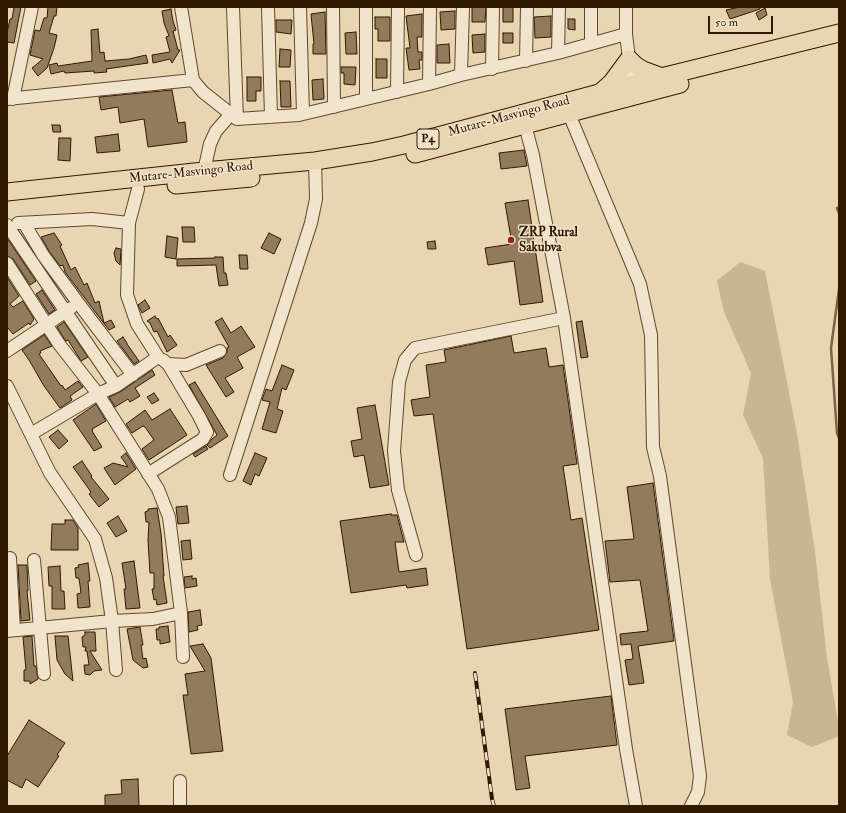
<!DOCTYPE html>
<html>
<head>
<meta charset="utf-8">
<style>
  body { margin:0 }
  #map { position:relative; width:846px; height:813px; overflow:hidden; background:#e9d5b1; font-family:"IM FELL Double Pica",serif }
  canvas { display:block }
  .frame { position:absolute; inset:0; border:8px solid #311900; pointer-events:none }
  .scale { position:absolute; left:708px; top:16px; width:65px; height:18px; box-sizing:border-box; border:2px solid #311900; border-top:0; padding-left:5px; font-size:12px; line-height:14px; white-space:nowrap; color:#311900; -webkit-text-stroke:3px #f1e4cc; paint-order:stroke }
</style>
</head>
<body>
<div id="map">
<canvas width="846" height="813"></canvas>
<div class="frame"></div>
<div class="scale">50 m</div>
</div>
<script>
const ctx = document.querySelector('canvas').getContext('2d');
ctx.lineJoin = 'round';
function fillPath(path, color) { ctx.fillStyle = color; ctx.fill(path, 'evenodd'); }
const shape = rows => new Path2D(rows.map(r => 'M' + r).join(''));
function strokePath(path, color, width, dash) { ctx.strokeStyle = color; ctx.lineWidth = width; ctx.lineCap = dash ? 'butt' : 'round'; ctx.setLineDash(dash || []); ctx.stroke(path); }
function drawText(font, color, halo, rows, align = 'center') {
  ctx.font = font + ' "IM FELL Double Pica",serif'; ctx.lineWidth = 3; ctx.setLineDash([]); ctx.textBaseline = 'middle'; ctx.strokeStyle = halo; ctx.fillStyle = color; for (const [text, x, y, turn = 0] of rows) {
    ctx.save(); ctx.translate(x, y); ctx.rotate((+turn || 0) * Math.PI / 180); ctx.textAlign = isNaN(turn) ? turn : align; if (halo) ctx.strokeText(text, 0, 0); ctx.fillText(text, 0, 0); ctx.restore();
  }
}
fillPath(shape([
  [740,262,765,271,797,433,815,552,827,658,839,727,839,736,812,747,787,735,793,702,770,579,763,458,743,415,751,373,724,312,717,281]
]), '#cab593');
strokePath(shape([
  [839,207,837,208,839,213],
  [839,289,831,348,837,433,839,438]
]), '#7a6346', 2.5);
const building = shape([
  [14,7,21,7,14,43,7,42,7,33,10,19,12,19,14,7],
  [48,7,57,7,56,16,54,16,49,33,57,35,54,48,47,68,38,76,32,68,43,59,30,55,35,30,40,31,44,18,47,18,48,7],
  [472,7,486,7,485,22,472,22,472,7],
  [503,7,513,7,513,22,503,22,503,7],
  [740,7,760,7,760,9,730,19,726,10,740,7],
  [765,8,767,15,759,20,756,13,765,8],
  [171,9,173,21,176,30,173,31,178,50,180,50,172,63,170,59,153,63,152,55,170,52,166,37,169,36,164,23,162,11,171,9],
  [455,11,455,29,441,30,440,12,455,11],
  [325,12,326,54,313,54,313,44,314,44,311,14,325,12],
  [422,14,422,37,417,37,418,52,422,52,422,60,419,60,420,69,409,70,406,48,410,48,406,16,422,14],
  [551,16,551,37,535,38,534,17,551,16],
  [375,17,390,17,390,41,378,41,378,29,375,29,375,17],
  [568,19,575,19,575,30,568,29,568,19],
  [276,20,292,20,291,34,276,32,276,20],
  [98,29,100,53,104,52,105,61,129,59,146,55,148,63,106,69,107,72,94,73,94,71,65,73,64,71,51,74,49,65,57,63,58,66,92,61,91,30,98,29],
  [356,32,357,54,346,54,345,33,356,32],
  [503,33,513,33,513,43,503,43,503,33],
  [485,34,485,52,473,53,472,35,485,34],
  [449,44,450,63,437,63,437,45,449,44],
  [280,49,291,50,290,67,279,67,280,49],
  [376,59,387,59,387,78,376,78,376,59],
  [341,67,356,67,355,85,344,84,344,73,341,73,341,67],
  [247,77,261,77,261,91,256,91,256,101,247,101,247,77],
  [323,79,324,99,313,100,312,80,323,79],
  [280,81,290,81,291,107,281,107,280,81],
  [172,90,178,123,185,122,187,142,148,147,144,119,120,123,118,107,101,110,99,97,172,90],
  [52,125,60,125,61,132,53,132,52,125],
  [118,134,120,151,97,153,95,137,118,134],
  [59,138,71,138,70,161,58,160,59,138],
  [524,150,527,166,501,169,499,153,524,150],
  [528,200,543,302,520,305,514,261,488,265,485,248,512,244,505,203,528,200],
  [182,227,194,227,195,242,183,242,182,227],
  [54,233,62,245,60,246,71,270,75,267,84,285,87,283,95,303,99,301,104,323,111,320,115,327,109,330,65,272,63,265,60,266,49,251,41,237,54,233],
  [269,233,281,239,274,254,261,248,269,233],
  [167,236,178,238,176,259,165,257,167,236],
  [7,238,36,281,30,285,13,259,7,256,7,238],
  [435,241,436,249,428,249,427,242,435,241],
  [116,248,121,249,120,265,116,261,114,253,116,248],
  [239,255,247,255,248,269,240,269,239,255],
  [215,257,223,257,224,273,226,273,228,285,219,286,216,265,177,266,177,259,215,258,215,257],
  [7,277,19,296,10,304,13,307,23,301,34,319,30,325,29,323,13,334,7,327,7,277],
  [42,290,55,310,49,314,36,294,42,290],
  [145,300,150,308,142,313,138,305,145,300],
  [155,316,157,319,158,318,168,337,170,335,177,345,167,352,157,331,154,332,150,323,147,321,155,316],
  [222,318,231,333,241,326,255,347,237,357,243,368,225,378,234,392,226,397,206,365,223,358,227,352,227,348,229,347,215,322,222,318],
  [582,321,588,357,581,358,576,322,582,321],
  [64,322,88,357,81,361,68,340,66,341,65,340,57,327,64,322],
  [44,335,52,346,40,351,41,353,39,354,61,386,62,385,65,390,78,381,83,387,70,396,72,400,60,408,44,386,29,360,22,350,44,335],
  [511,336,514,353,546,348,549,367,563,365,577,464,563,466,571,520,582,518,599,630,467,649,433,414,414,416,411,400,430,397,426,365,446,362,444,350,511,336],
  [123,337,127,343,127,344,139,361,134,364,117,341,123,337],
  [282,365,294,370,286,390,282,388,277,409,283,411,276,433,262,429,270,402,262,400,266,389,272,391,282,365],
  [152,370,155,375,135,388,140,396,130,402,128,399,115,407,109,397,120,392,152,370],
  [195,382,228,436,210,448,207,445,212,439,217,435,189,385,195,382],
  [154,393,159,400,152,404,147,397,154,393],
  [96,404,106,421,92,429,93,430,92,431,102,447,94,451,73,420,96,404],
  [375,405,389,485,370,488,364,455,354,457,351,441,362,439,357,408,375,405],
  [170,409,187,435,149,460,142,449,154,440,145,427,143,426,132,433,126,424,145,410,152,420,170,409],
  [58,430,68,441,59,449,49,437,58,430],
  [206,446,208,449,195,457,193,454,206,446],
  [126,453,136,469,115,485,104,468,113,463,128,467,121,457,126,453],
  [255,453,267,458,259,476,255,474,251,485,243,481,255,453],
  [82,461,92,476,91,477,109,499,99,507,89,494,91,492,73,467,82,461],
  [653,483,674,641,638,646,644,683,629,685,625,660,633,659,631,644,621,645,620,634,648,631,640,580,610,582,605,541,634,539,627,487,653,483],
  [187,506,189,523,178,524,176,507,187,506],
  [157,508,161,533,164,576,163,576,167,603,157,605,156,599,154,600,152,589,154,589,154,573,150,573,148,540,149,522,146,522,145,512,148,511,148,509,157,508],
  [391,514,391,515,397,515,404,542,395,542,399,572,426,568,428,585,407,588,406,585,351,593,340,521,391,514],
  [118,516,127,531,116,537,107,523,118,516],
  [65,520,73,520,78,528,78,550,51,550,52,524,65,524,65,520],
  [190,540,192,559,183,560,181,541,190,540],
  [134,561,140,608,126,609,124,589,126,589,122,563,134,561],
  [88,563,90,581,88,581,90,607,78,608,77,594,81,593,79,578,76,578,75,568,79,567,78,565,88,563],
  [18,565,27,565,28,591,27,591,30,620,21,621,18,565],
  [60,566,61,591,64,591,65,609,52,609,52,586,49,586,48,567,60,566],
  [192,576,192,579,196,578,197,586,185,588,184,577,192,576],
  [200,610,202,625,197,626,198,630,189,632,188,612,200,610],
  [168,626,170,642,160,644,160,640,157,640,156,629,159,629,159,627,168,626],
  [140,627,143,645,141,645,143,659,146,658,148,667,143,668,133,660,127,629,140,627],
  [85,632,95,632,96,651,90,651,102,670,94,671,90,675,85,674,84,665,89,665,87,651,85,651,86,647,83,647,82,637,85,635,85,632],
  [32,636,34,666,36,666,38,679,30,684,30,681,24,681,24,670,26,670,23,637,32,636],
  [55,636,68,636,73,681,65,674,57,660,55,636],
  [203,644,211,658,223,751,191,754,183,695,188,695,185,674,205,671,190,646,203,644],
  [611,696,617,745,525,756,530,788,516,790,505,709,611,696],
  [29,720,65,743,57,755,59,756,38,787,26,779,22,788,7,780,7,756,29,720],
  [138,779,139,806,105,806,105,795,122,794,121,780,138,779]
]);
fillPath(building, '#917b5c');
strokePath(building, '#311900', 1);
const minor = shape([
  [181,7,193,80],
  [233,7,237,119],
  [268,7,271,117],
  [300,7,303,114],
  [333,7,334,107],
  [366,7,366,99],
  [626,7,626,34,629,59,634,91],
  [591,43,591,7],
  [558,53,559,7],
  [526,61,527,7],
  [492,69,493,7],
  [461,75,463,7],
  [429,84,430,7],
  [397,92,398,7],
  [7,99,193,80,203,92,237,119,299,115,429,84,461,75,558,53,626,34],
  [13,99,32,7],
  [569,114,640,284,651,335,653,447,660,476,700,776,698,792,691,806],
  [525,125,533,155,564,318,626,749,636,806],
  [204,171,210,144,216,131,231,114],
  [18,223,92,219,129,223,138,189],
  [24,223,43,255,79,304,133,375],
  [7,225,116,386],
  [7,263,59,344,98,394,158,489,169,517,181,613,183,657],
  [7,351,71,308],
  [163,360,168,364,186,365,220,351],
  [7,386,50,473,95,539,106,578,112,621,116,670],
  [31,434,98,394,116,386,158,357,137,324,127,295,129,223],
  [148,474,203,439,207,432,199,416,168,364],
  [230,475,311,223,316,199,315,161],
  [416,555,398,490,394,451,399,382,405,360,415,348,564,318],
  [10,558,14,630],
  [34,560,44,674],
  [7,631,112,621,153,619,181,613],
  [180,806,180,781]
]);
const highway = shape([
  [601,92,612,82,629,59,635,65,643,70,662,77],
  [415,154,680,84],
  [176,185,251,178],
  [7,192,204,171,315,161,372,152,404,145,633,84,839,33]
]);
strokePath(minor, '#5f482c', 14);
strokePath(highway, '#311900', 19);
strokePath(minor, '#f1e4cc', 12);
strokePath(highway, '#e9d5b1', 17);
const rail = shape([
  [475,673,492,799,494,806]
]);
strokePath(rail, '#311900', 4);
strokePath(rail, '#f1e4cc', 2.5, [8]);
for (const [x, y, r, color] of [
  [511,240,4,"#8f2418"]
]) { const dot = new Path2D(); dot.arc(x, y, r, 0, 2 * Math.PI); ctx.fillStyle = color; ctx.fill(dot); strokePath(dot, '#f1e4cc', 1.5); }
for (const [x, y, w] of [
  [428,139,22]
]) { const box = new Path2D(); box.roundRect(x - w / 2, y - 10, w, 20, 3); ctx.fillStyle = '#f1e4cc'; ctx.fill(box); strokePath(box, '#311900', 1); }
drawText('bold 12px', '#311900', null, [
  ["P4",428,139]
]);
drawText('13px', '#311900', '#f1e4cc', [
  ["Mutare-Masvingo Road",509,117,-15],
  ["Mutare-Masvingo Road",191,173,-6]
]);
drawText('bold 13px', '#311900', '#f1e4cc', [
  ["ZRP Rural",519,233],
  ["Sakubva",519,248]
], 'left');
</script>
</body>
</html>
